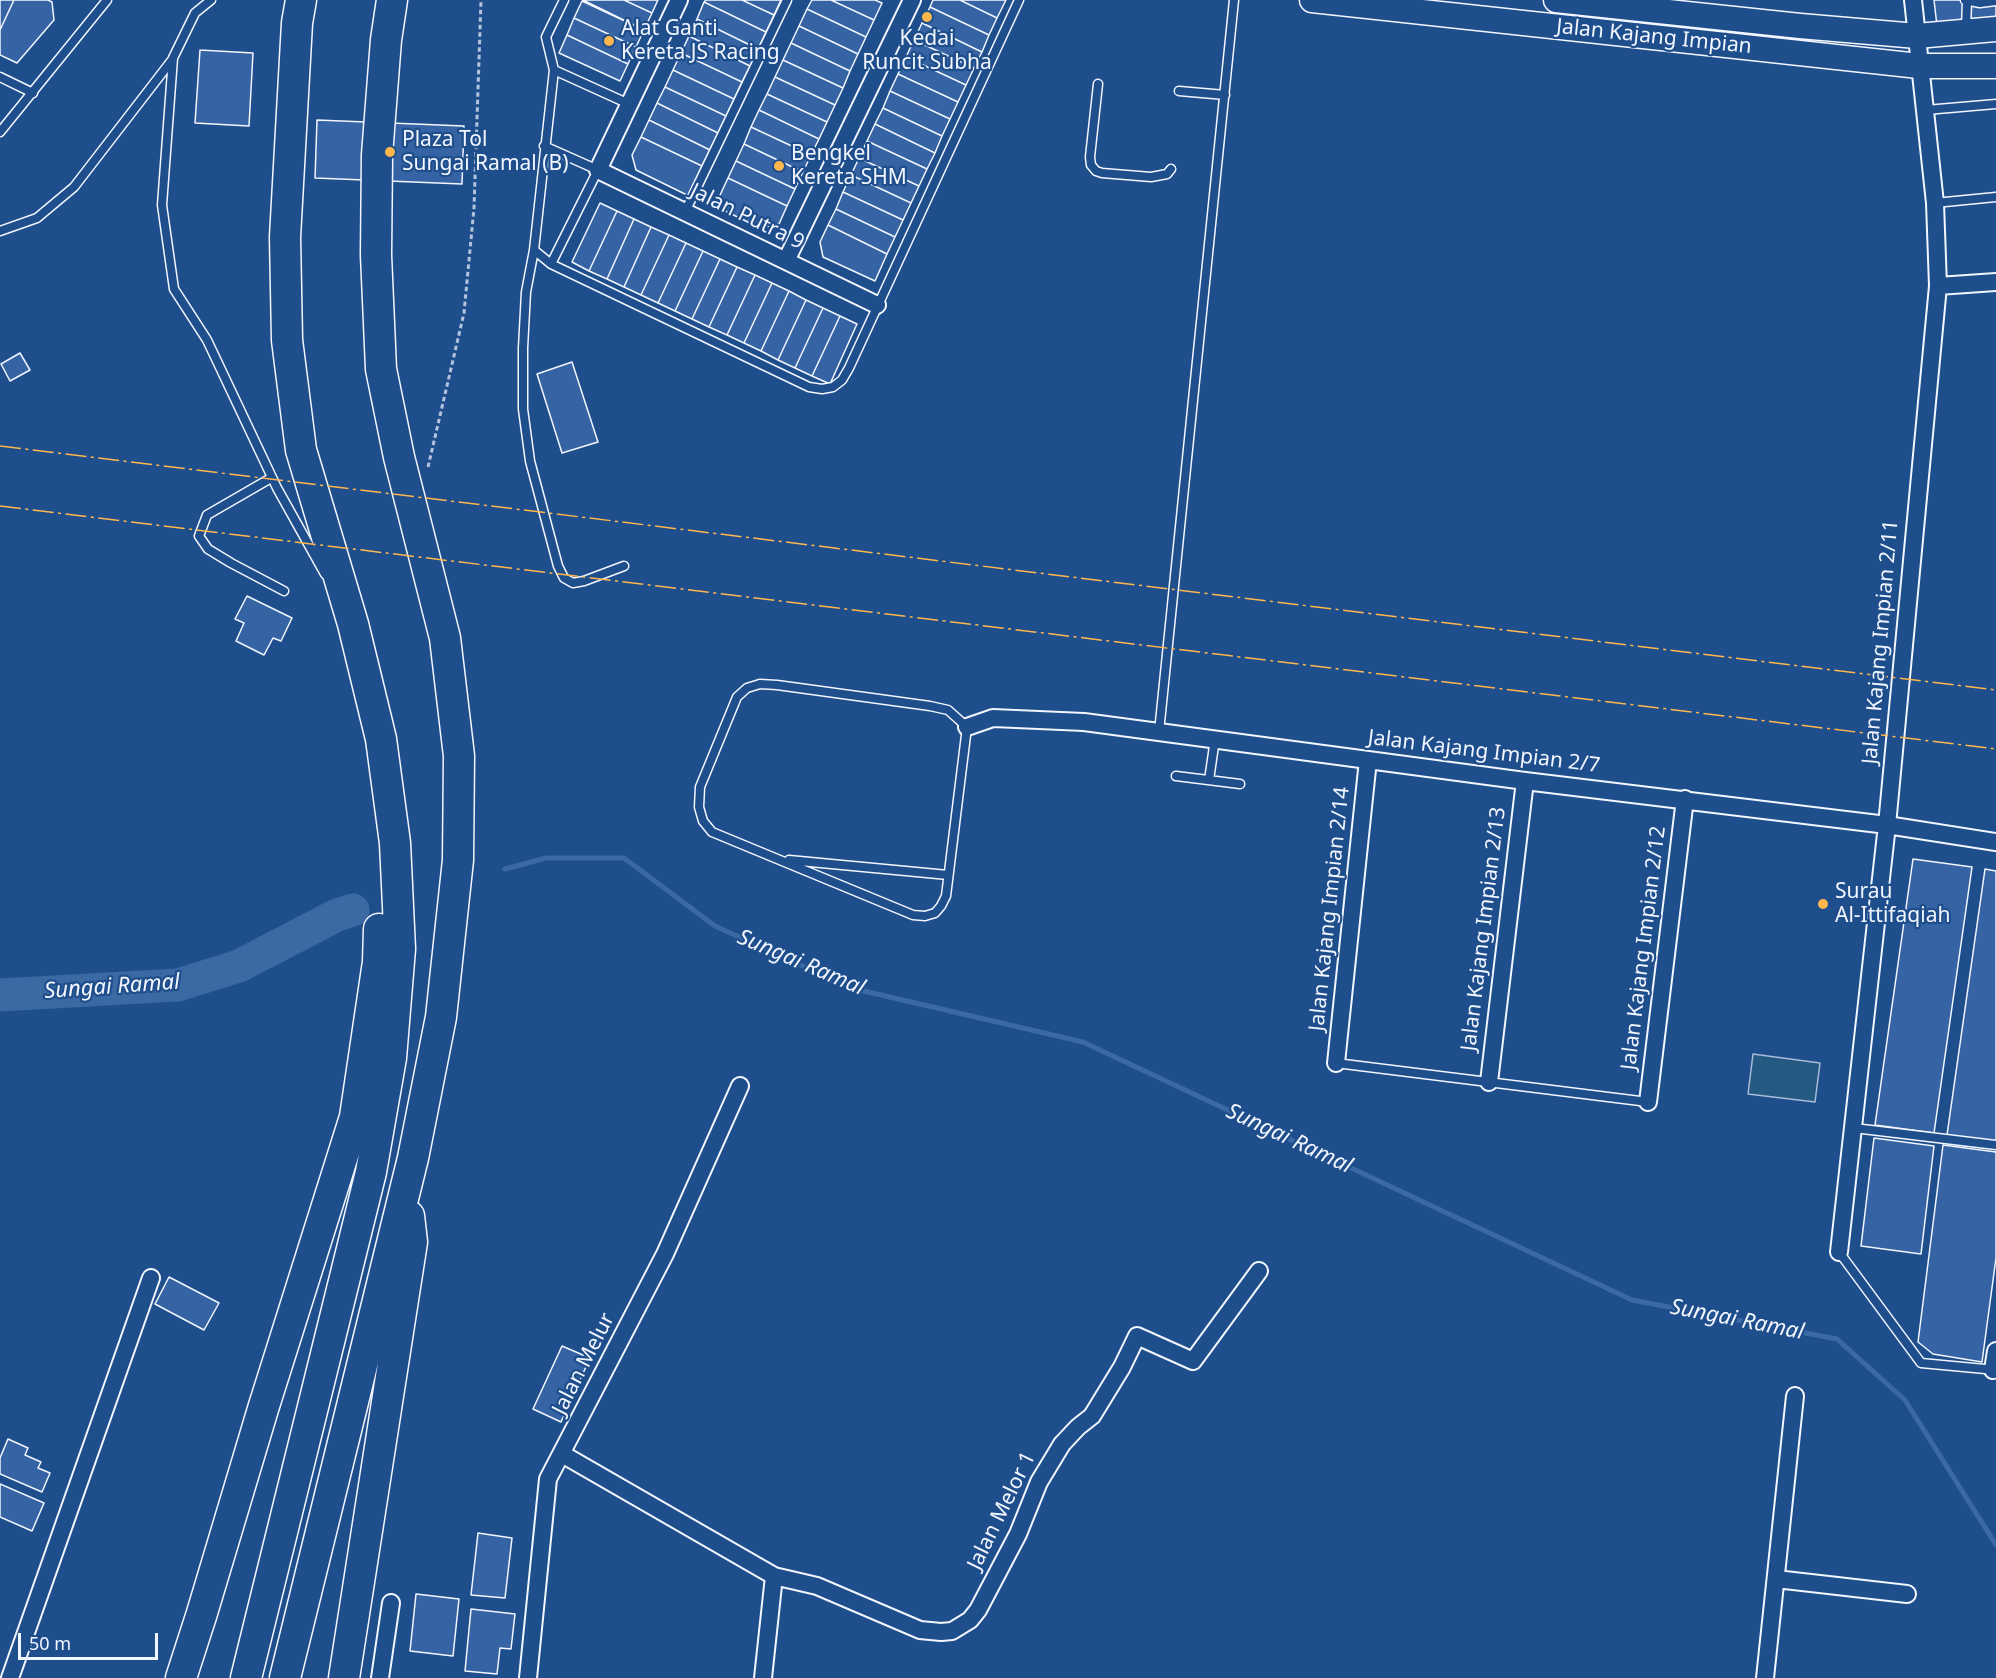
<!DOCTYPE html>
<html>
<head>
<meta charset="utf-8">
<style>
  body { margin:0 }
  #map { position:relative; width:1996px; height:1678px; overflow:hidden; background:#1f4e8c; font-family:"Noto Sans",sans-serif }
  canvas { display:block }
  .scale { position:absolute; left:18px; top:1633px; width:140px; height:27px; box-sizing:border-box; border:3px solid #f2f6ff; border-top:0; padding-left:8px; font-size:18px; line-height:21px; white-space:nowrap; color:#f2f6ff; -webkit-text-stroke:4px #1f4e8c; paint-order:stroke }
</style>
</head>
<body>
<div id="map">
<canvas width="1996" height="1678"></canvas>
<div class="scale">50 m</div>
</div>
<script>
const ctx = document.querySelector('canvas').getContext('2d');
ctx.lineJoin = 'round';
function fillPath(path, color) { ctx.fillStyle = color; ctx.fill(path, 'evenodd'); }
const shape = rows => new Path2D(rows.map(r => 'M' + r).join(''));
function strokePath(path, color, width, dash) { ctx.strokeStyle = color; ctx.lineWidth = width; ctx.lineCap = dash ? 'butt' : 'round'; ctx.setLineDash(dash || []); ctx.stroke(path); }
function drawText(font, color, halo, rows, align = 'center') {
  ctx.font = font + ' "Noto Sans",sans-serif'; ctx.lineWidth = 4.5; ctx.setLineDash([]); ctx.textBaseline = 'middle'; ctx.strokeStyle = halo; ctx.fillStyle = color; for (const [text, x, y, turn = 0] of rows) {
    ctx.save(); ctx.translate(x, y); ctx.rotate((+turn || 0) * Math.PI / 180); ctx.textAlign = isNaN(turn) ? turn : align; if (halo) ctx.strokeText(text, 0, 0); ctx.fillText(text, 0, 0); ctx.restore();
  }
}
const green = shape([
  [1753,1054,1820,1063,1815,1102,1748,1094,1753,1054]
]);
fillPath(green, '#245a82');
strokePath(green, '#a8bbd7', 1.5);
strokePath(shape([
  [505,869,546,858,624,858,715,926,851,988,1083,1042,1632,1300,1837,1339,1905,1400,1996,1545]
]), '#3b69a3', 5);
strokePath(shape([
  [0,995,178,985,239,966,337,915,353,910]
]), '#3b69a3', 33);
const building = shape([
  [0,0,14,0,0,30,0,0],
  [14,0,48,0,52,2,54,20,17,63,0,55,0,30,14,0],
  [583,0,624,0,652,13,644,30,583,0],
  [624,0,658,0,652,13,624,0],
  [706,0,742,0,774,15,766,32,704,2,706,0],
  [742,0,781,0,774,15,742,0],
  [812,0,831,0,874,20,866,37,807,9,812,0],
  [831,0,875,0,882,3,874,20,831,0],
  [933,0,960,0,997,18,989,35,930,7,933,0],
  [960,0,1006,0,997,18,960,0],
  [1934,0,1996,0,1996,25,1937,26,1934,0],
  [582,1,644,30,636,47,574,18,582,1],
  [704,2,766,32,758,49,697,19,704,2],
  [930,7,989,35,982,52,922,23,930,7],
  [807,9,866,37,858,54,799,26,807,9],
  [574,18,636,47,628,64,567,35,574,18],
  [697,19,758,49,750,66,689,36,697,19],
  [922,23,982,52,974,68,914,40,922,23],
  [799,26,858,54,850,71,791,43,799,26],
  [567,35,628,64,620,81,559,53,567,35],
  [689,36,750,66,742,82,681,53,689,36],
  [914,40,974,68,966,85,906,57,914,40],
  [791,43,850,71,843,88,783,60,791,43],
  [200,50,253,53,249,126,195,123,200,50],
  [681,53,742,82,734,99,673,70,681,53],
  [906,57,966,85,958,102,898,74,906,57],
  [783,60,843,88,835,105,775,77,783,60],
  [673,70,734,99,726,116,665,87,673,70],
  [898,74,958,102,950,119,890,91,898,74],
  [775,77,835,105,827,122,767,94,775,77],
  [665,87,726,116,718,133,657,103,665,87],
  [890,91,950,119,942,136,883,108,890,91],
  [767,94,827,122,819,139,759,110,767,94],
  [657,103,718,133,710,150,649,120,657,103],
  [883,108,942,136,935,153,875,124,883,108],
  [759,110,819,139,811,155,751,127,759,110],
  [317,120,464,126,462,184,315,178,317,120],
  [649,120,710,150,702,166,641,137,649,120],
  [875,124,935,153,927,169,867,141,875,124],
  [751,127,811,155,803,172,744,144,751,127],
  [641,137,702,166,689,196,636,170,632,155,641,137],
  [867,141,927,169,919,186,859,158,867,141],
  [744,144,803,172,795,189,736,161,744,144],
  [859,158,919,186,911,203,851,175,859,158],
  [736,161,795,189,787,206,728,178,736,161],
  [851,175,911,203,903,220,843,192,851,175],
  [728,178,787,206,779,224,760,228,715,206,728,178],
  [843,192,903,220,895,237,836,209,843,192],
  [600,203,617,211,589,271,572,262,600,203],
  [836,209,895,237,887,254,828,225,836,209],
  [617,211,634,219,607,279,589,271,617,211],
  [634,219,651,227,624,287,607,279,634,219],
  [828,225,887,254,875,281,823,257,820,242,828,225],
  [651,227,669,235,641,295,624,287,651,227],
  [669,235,686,243,658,303,641,295,669,235],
  [686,243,703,251,675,311,658,303,686,243],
  [703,251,720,259,692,319,675,311,703,251],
  [720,259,737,267,709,327,692,319,720,259],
  [737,267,755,275,727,335,709,327,737,267],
  [755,275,772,283,744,343,727,335,755,275],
  [772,283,789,291,761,351,744,343,772,283],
  [789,291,806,300,778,360,761,351,789,291],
  [806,300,823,308,795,368,778,360,806,300],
  [823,308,840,316,812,376,795,368,823,308],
  [840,316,857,324,830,384,812,376,840,316],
  [20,353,30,370,10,381,1,364,20,353],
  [572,362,598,442,562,453,537,374,572,362],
  [247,596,292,618,281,641,273,638,264,655,236,641,244,623,235,619,247,596],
  [1913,859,1972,867,1934,1133,1875,1125,1913,859],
  [1985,869,1996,871,1996,1142,1947,1135,1985,869],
  [1874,1138,1934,1146,1921,1254,1861,1246,1874,1138],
  [1943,1145,1996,1152,1996,1258,1982,1362,1933,1354,1918,1342,1943,1145],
  [169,1277,219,1303,204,1330,155,1304,169,1277],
  [562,1346,590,1358,561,1422,533,1409,562,1346],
  [8,1439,28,1448,25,1455,41,1462,38,1468,50,1473,42,1492,0,1474,0,1458,8,1439],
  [0,1484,44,1503,32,1531,0,1517,0,1484],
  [478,1533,512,1538,505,1598,471,1595,478,1533],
  [416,1594,459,1599,453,1656,410,1651,416,1594],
  [471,1609,515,1614,511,1649,500,1648,497,1674,465,1671,471,1609]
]);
fillPath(building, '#3563a3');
strokePath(building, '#f2f6ff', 1.5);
const lane = shape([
  [211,0,195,13,173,58,162,205,174,289,207,340,277,488,325,574],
  [1965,0,1980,3,1996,1],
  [1966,29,1967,1],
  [554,70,546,37,564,0],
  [0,77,33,93],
  [1098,84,1090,157,1091,165,1096,171,1102,173,1151,177,1167,174,1171,169],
  [1179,91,1225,95],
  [629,104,554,70,534,250,551,264,809,387,822,389,833,387,842,380,849,368,1019,0],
  [1926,110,1996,104],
  [0,132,107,0],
  [544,146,598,170,551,264],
  [1935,203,1996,197],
  [685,212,787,0],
  [0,231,37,218,74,187,172,60],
  [534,250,526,292,523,348,523,409,530,461,558,566,564,578,573,583,584,581,624,566],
  [271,478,207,515,199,536,208,549,231,563,284,591],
  [760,684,777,685,930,706,948,710,967,727,946,896,941,906,935,913,925,916,913,915,712,832,703,821,699,807,700,787,737,697,747,688,760,684],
  [1159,732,1234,0],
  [1176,776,1240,784],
  [1209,780,1215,739],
  [789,860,948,875],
  [1336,1063,1648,1102],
  [1854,1128,1996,1145],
  [1839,1252,1921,1363,1996,1370]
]);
const street = shape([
  [679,0,598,170,877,305],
  [786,261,912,0],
  [1938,286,1996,282],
  [967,727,993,718,1084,722,1525,781,1887,825,1996,842],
  [1336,1063,1368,760],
  [1489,1082,1525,781],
  [1648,1102,1685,799],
  [1839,1252,1887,825,1938,286,1935,203,1913,0],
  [1993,1370,1996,1351],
  [562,1454,774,1576,817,1586,920,1630,941,1632,952,1631,970,1620,978,1610,1018,1534,1039,1482,1062,1444,1078,1427,1092,1416,1122,1367,1137,1336,1193,1361,1259,1271],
  [1776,1579,1907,1594],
  [10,1678,151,1278],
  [380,1678,391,1603],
  [528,1678,548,1479,665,1254,740,1086],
  [763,1678,774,1576],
  [1765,1678,1795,1396]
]);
const secondary = shape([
  [1312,0,1919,66,1996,66],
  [1556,0,1800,26,1917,36,1996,29]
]);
const highway = shape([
  [181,1678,202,1613,263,1409,355,1117,378,962,379,929],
  [246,1678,371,1172,391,1058,400,949,395,843,381,739,353,624,301,450,287,340,285,237,297,23,301,0],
  [285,1678,413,1158,441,1017,458,860,459,756,445,638,399,457,381,369,376,255,377,155,386,40,392,0],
  [344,1678,412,1242,409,1216]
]);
strokePath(lane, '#f2f6ff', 11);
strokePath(street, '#f2f6ff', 20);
strokePath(secondary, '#f2f6ff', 27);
strokePath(highway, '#f2f6ff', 33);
strokePath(shape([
  [428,467,464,313,474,208,481,0]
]), '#b3c4dc', 3, [4.5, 3]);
strokePath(lane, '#1f4e8c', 8);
strokePath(street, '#1f4e8c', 16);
strokePath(secondary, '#1f4e8c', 24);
strokePath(highway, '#1f4e8c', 30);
strokePath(shape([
  [0,446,1996,690],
  [0,506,1996,749]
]), '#ffb74d', 1.5, [21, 4.5, 3, 4.5]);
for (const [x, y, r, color] of [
  [927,17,6,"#ffb74d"],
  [609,41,6,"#ffb74d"],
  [390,152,6,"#ffb74d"],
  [779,166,6,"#ffb74d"],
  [1823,904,6,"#ffb74d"]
]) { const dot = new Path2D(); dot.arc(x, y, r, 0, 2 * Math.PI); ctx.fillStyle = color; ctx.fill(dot); strokePath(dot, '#1f4e8c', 2); }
drawText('21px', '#f2f6ff', '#1f4e8c', [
  ["Alat Ganti",621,29],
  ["Kereta JS Racing",621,53],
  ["Kedai",927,39,"center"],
  ["Runcit Subha",927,63,"center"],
  ["Plaza Tol",402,140],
  ["Sungai Ramal (B)",402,164],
  ["Bengkel",791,154],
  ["Kereta SHM",791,178],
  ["Surau",1835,892],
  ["Al-Ittifaqiah",1835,916]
], 'left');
drawText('21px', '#f2f6ff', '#1f4e8c', [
  ["Jalan Kajang Impian",1654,37,6],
  ["Jalan Putra 9",747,217,26],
  ["Jalan Kajang Impian 2/11",1881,642,-85],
  ["Jalan Kajang Impian 2/7",1484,752,7],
  ["Jalan Kajang Impian 2/14",1330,909,-84],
  ["Jalan Kajang Impian 2/13",1484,929,-83],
  ["Jalan Kajang Impian 2/12",1644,948,-83],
  ["Jalan Melur",584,1364,-63],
  ["Jalan Melor 1",1002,1511,-64]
]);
drawText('italic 22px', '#f2f6ff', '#1f4e8c', [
  ["Sungai Ramal",801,963,23],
  ["Sungai Ramal",112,987,-4],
  ["Sungai Ramal",1289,1139,25],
  ["Sungai Ramal",1737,1320,11]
]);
</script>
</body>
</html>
